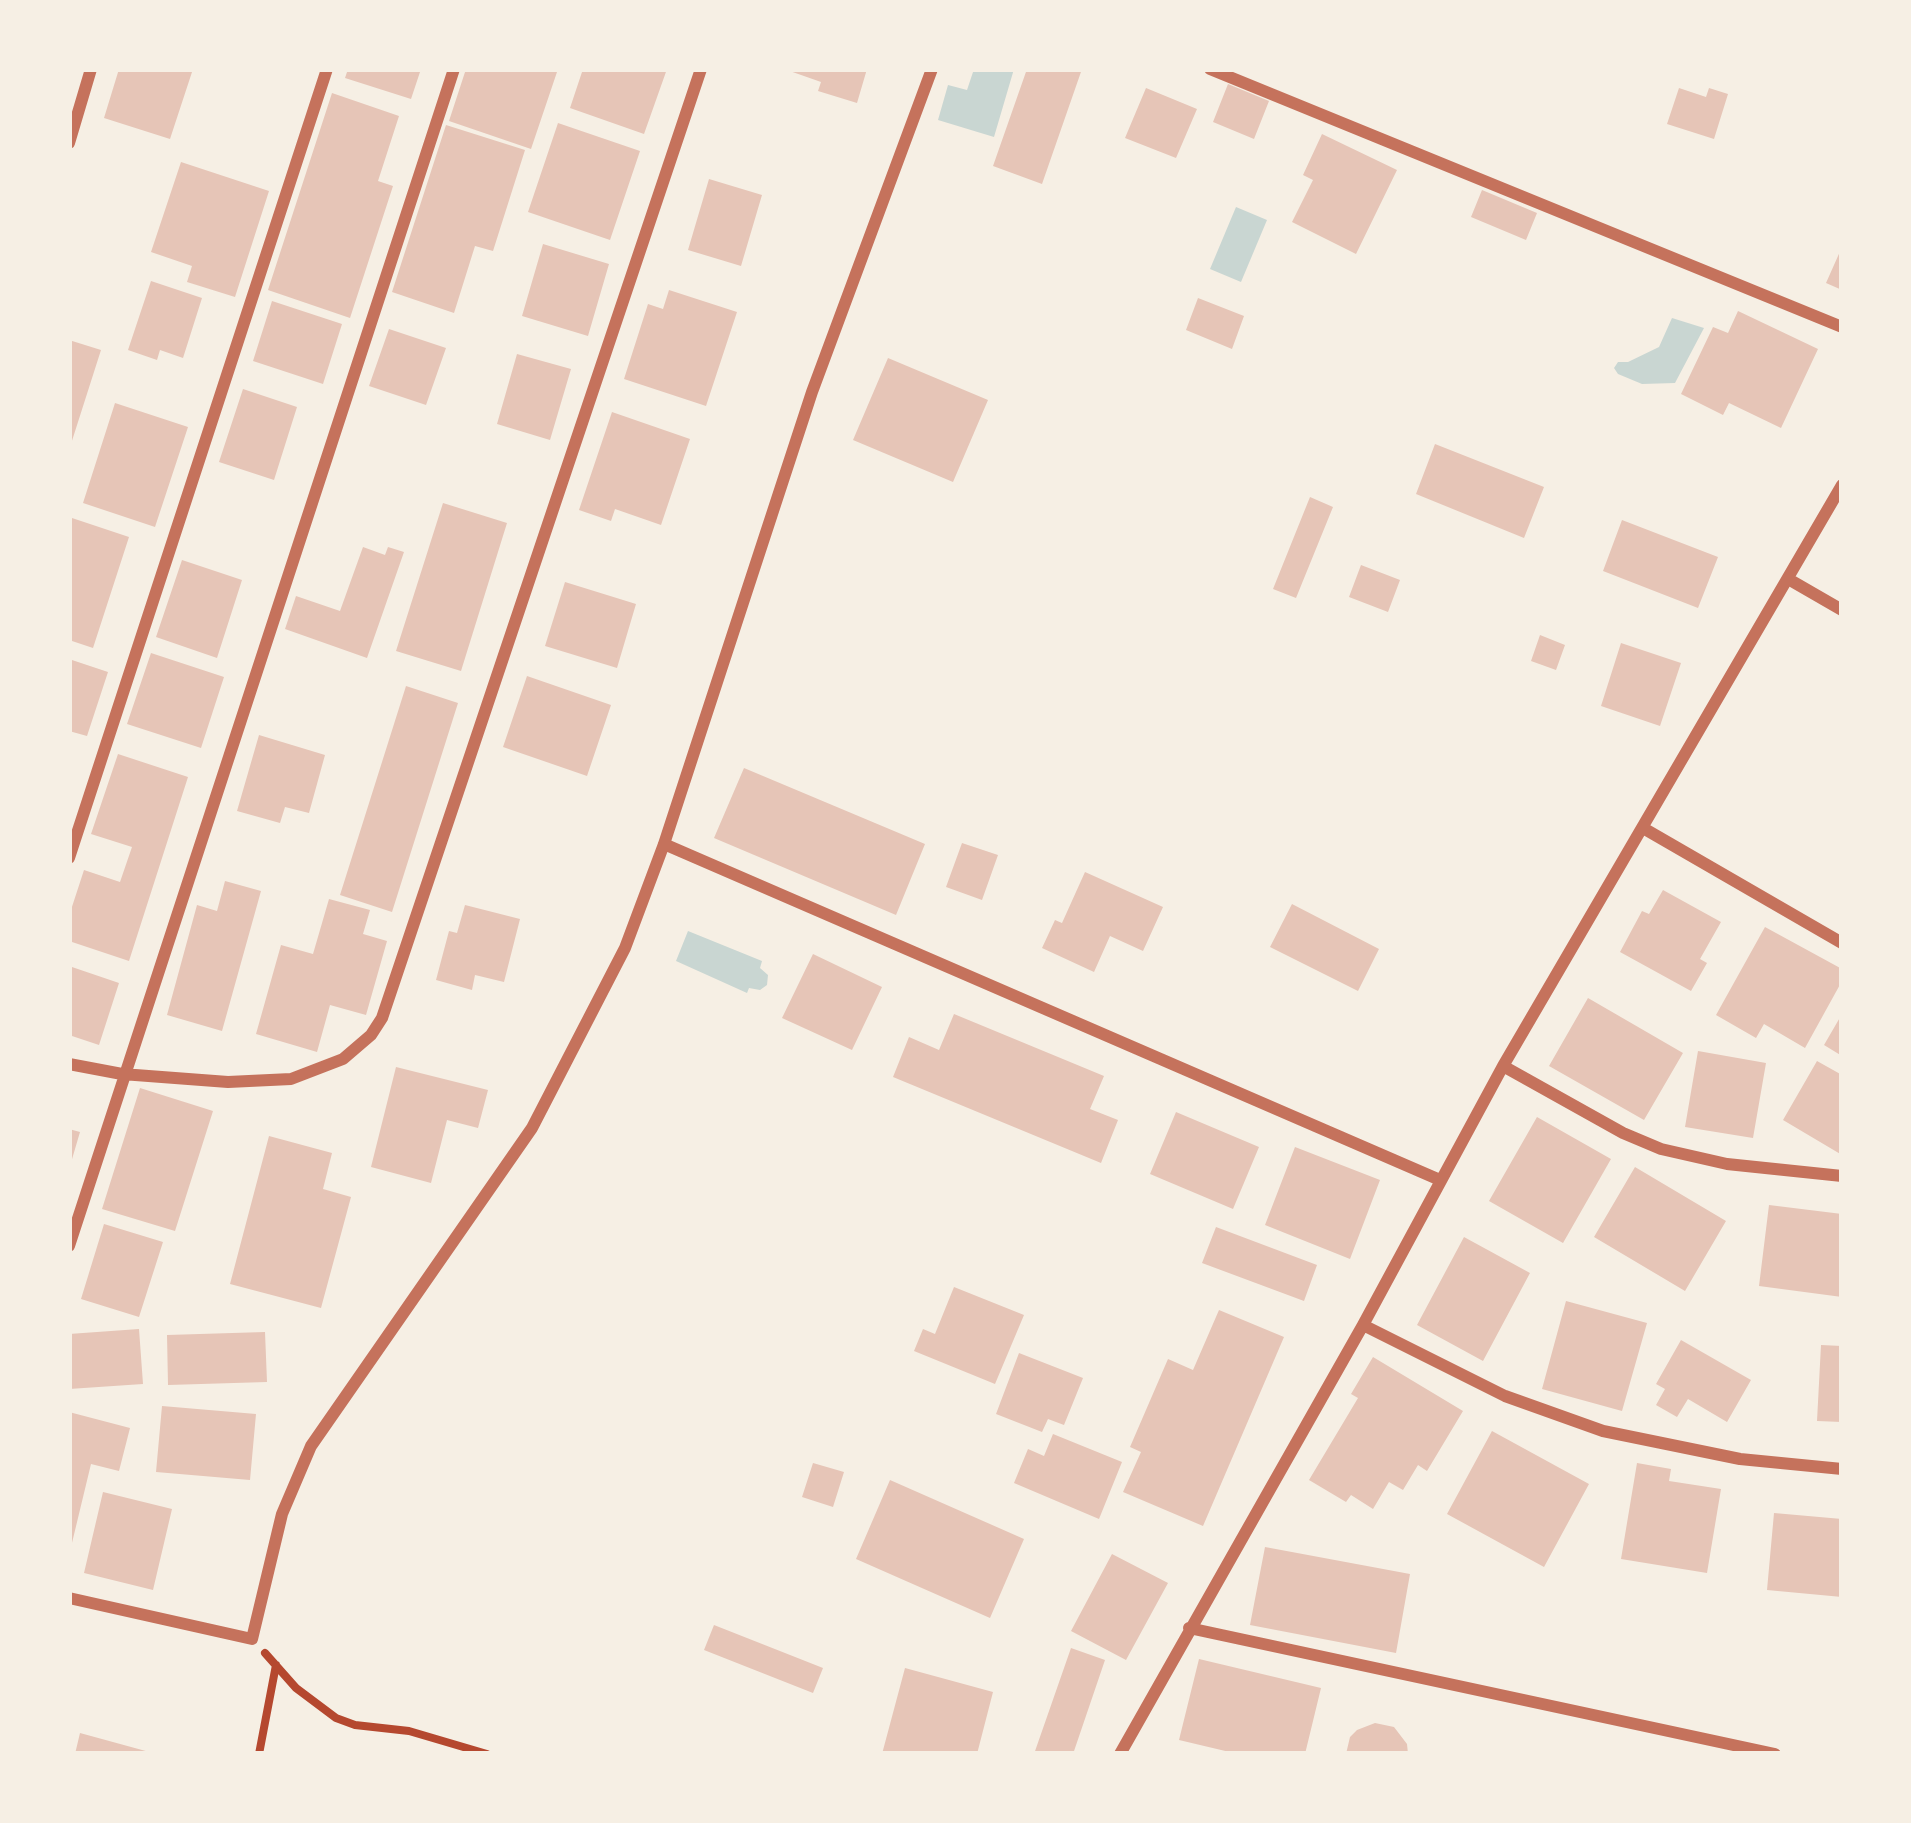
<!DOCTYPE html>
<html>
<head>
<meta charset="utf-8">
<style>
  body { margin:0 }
  #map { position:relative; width:1911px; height:1823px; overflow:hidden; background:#f6efe4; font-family:Mulish,sans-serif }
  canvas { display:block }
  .frame { position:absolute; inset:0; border:72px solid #f6efe4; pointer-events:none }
</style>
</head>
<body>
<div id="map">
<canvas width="1911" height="1823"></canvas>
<div class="frame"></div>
</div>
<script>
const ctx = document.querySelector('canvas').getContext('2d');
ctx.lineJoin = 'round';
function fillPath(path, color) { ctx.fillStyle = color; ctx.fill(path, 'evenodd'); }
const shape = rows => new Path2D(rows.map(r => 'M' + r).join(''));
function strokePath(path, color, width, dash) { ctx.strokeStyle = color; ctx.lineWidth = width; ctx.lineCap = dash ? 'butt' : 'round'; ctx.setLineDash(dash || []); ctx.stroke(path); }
fillPath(shape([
  [974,69,1014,69,994,137,938,120,948,85,967,90],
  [1236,207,1267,220,1241,282,1210,269],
  [1672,318,1704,328,1675,383,1642,384,1618,374,1614,368,1618,362,1628,362,1659,347],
  [688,931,762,961,760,968,768,975,767,985,760,990,749,988,747,993,676,961]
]), '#c9d6d2');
fillPath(shape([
  [119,69,193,69,170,139,104,118],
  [348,69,421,69,411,99,345,78],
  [466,69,546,69,557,72,531,149,449,121],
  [583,69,667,69,644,134,570,108],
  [784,69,867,69,857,103,818,91,821,82],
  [1027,69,1082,69,1042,184,993,166],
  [1228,84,1269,101,1254,139,1213,122],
  [1146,88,1197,109,1176,158,1125,138],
  [1679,88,1706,97,1709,88,1728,94,1714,139,1667,124],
  [332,93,399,116,378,181,393,186,350,318,268,290],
  [558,123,640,151,610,240,528,212],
  [446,125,525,150,493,251,475,246,454,313,392,292],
  [1322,134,1397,170,1356,254,1292,222,1313,180,1303,175],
  [181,162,269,191,235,297,187,282,192,266,151,252],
  [709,179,762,195,741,266,688,250],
  [1482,190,1537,213,1526,240,1471,217],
  [543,244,609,264,588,336,522,316],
  [1842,247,1842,290,1826,283],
  [151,281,202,298,183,358,160,350,157,360,128,350],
  [669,290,737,312,706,406,624,379,648,304,663,309],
  [1198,298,1244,316,1232,349,1186,330],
  [272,301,342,324,323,384,253,361],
  [1738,311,1818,349,1781,428,1729,403,1723,415,1681,394,1713,327,1728,333],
  [389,329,446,348,426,405,369,386],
  [69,340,101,350,70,447,69,447],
  [517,354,571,369,550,440,497,424],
  [888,358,988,400,953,482,853,440],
  [243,389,297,407,274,480,219,462],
  [115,403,188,427,155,527,83,503],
  [612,412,690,439,661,525,615,509,611,521,579,510],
  [1435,444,1544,487,1524,538,1416,494],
  [1310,497,1333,507,1296,598,1273,589],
  [443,503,507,523,461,671,396,651],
  [69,517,129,537,93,648,69,640],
  [1622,520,1718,557,1698,608,1603,571],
  [363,547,385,555,388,547,404,552,367,658,285,629,296,596,340,611],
  [182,560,242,580,217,658,156,637],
  [1361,565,1400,580,1388,612,1349,597],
  [565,582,636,604,617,668,545,646],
  [1540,635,1565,645,1556,670,1531,661],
  [1621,643,1681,663,1660,726,1601,706],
  [151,653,224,677,201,748,127,724],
  [69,659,108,672,87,736,69,731],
  [527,676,611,705,587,776,503,747],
  [406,686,458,703,392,912,340,895],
  [259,735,325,755,309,813,285,807,280,823,237,811],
  [118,754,188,777,129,961,69,941,69,916,84,870,120,882,132,847,91,834],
  [744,768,925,844,896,915,714,838],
  [962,843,998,855,982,900,946,887],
  [1085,872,1163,907,1143,951,1110,936,1094,972,1042,948,1055,920,1062,923],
  [225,881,261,891,222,1031,167,1015,197,905,217,911],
  [1663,890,1721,922,1700,959,1707,963,1691,991,1620,952,1642,911,1649,914],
  [329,899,370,910,363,934,387,941,366,1015,330,1005,317,1052,256,1034,281,945,313,954],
  [1292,904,1379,949,1358,991,1270,947],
  [465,905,520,919,504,982,475,975,472,990,436,980,449,931,457,933],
  [1765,927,1842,969,1842,981,1805,1048,1764,1024,1756,1038,1716,1015],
  [813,954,882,987,852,1050,782,1018],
  [69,966,119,983,99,1045,69,1035],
  [1588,998,1683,1053,1644,1120,1549,1066],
  [954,1014,1104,1076,1090,1109,1118,1120,1101,1163,893,1077,909,1037,939,1050],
  [1842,1014,1842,1056,1824,1045],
  [1698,1051,1766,1063,1753,1138,1685,1127],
  [1817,1061,1842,1075,1842,1155,1783,1120],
  [396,1067,488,1090,478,1128,447,1120,431,1183,371,1167],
  [140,1088,213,1111,175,1231,102,1209],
  [1176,1112,1259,1147,1233,1209,1150,1174],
  [1537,1117,1611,1159,1563,1243,1489,1201],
  [69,1129,80,1132,70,1166,69,1166],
  [269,1136,332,1153,323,1189,351,1197,321,1308,230,1284],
  [1295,1147,1380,1180,1350,1259,1265,1225],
  [1635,1167,1726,1221,1685,1291,1594,1237],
  [1769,1205,1842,1214,1842,1297,1759,1286],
  [104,1224,163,1242,139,1317,81,1299],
  [1216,1227,1317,1265,1304,1301,1202,1263],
  [1464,1237,1530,1273,1483,1361,1417,1325],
  [954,1287,1024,1315,995,1384,914,1351,923,1329,935,1334],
  [1566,1301,1647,1323,1622,1411,1542,1389],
  [1219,1310,1284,1337,1203,1526,1123,1492,1141,1452,1130,1447,1168,1359,1193,1370],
  [139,1329,143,1384,69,1389,69,1334],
  [265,1332,267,1382,168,1385,167,1335],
  [1681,1340,1751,1380,1727,1422,1688,1399,1677,1417,1656,1405,1665,1389,1656,1384],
  [1821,1345,1842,1346,1842,1422,1817,1421],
  [1019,1353,1083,1378,1064,1425,1048,1419,1042,1432,996,1414],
  [1373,1357,1463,1411,1427,1471,1418,1465,1403,1490,1389,1482,1373,1509,1351,1495,1346,1502,1309,1480,1358,1398,1351,1394],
  [162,1406,256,1414,250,1480,156,1472],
  [69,1412,130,1428,119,1471,91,1464,71,1547],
  [1492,1431,1589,1484,1544,1567,1447,1514],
  [1053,1434,1122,1462,1099,1519,1014,1483,1028,1449,1044,1456],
  [813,1463,844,1472,833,1507,802,1497],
  [1637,1463,1671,1469,1669,1481,1721,1489,1707,1573,1621,1559],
  [890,1480,1024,1539,990,1618,856,1559],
  [103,1492,172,1509,153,1590,84,1573],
  [1774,1513,1842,1519,1842,1597,1767,1590],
  [1265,1547,1410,1574,1396,1653,1250,1625],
  [1112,1554,1168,1583,1126,1660,1071,1631],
  [714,1625,823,1668,813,1693,704,1650],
  [1071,1648,1105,1660,1073,1754,1034,1754],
  [1199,1659,1321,1688,1305,1754,1238,1754,1179,1740],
  [905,1668,993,1692,977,1754,882,1754],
  [1375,1723,1394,1727,1407,1744,1408,1754,1346,1754,1350,1737,1357,1730],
  [80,1733,153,1753,153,1754,75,1754]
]), '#e6c5b7');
strokePath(shape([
  [265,1653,296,1688,336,1718,355,1725,409,1731,487,1754],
  [259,1754,276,1665]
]), '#b5482f', 8);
strokePath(shape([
  [1210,69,1842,327],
  [69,143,91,69],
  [1790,580,1842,610],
  [1643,828,1842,943],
  [664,844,1440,1180],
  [69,858,327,69],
  [69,1064,122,1074,228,1082,291,1079,343,1059,371,1035,382,1018,701,69],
  [1503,1066,1623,1133,1661,1149,1727,1164,1842,1176],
  [69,1246,454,69],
  [1363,1325,1505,1396,1603,1431,1740,1459,1842,1469],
  [69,1598,252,1639,282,1514,311,1446,532,1128,625,948,664,844,812,392,932,69],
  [1189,1628,1775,1754],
  [1120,1754,1363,1325,1503,1066,1842,485]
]), '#c5725c', 12);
</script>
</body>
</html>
